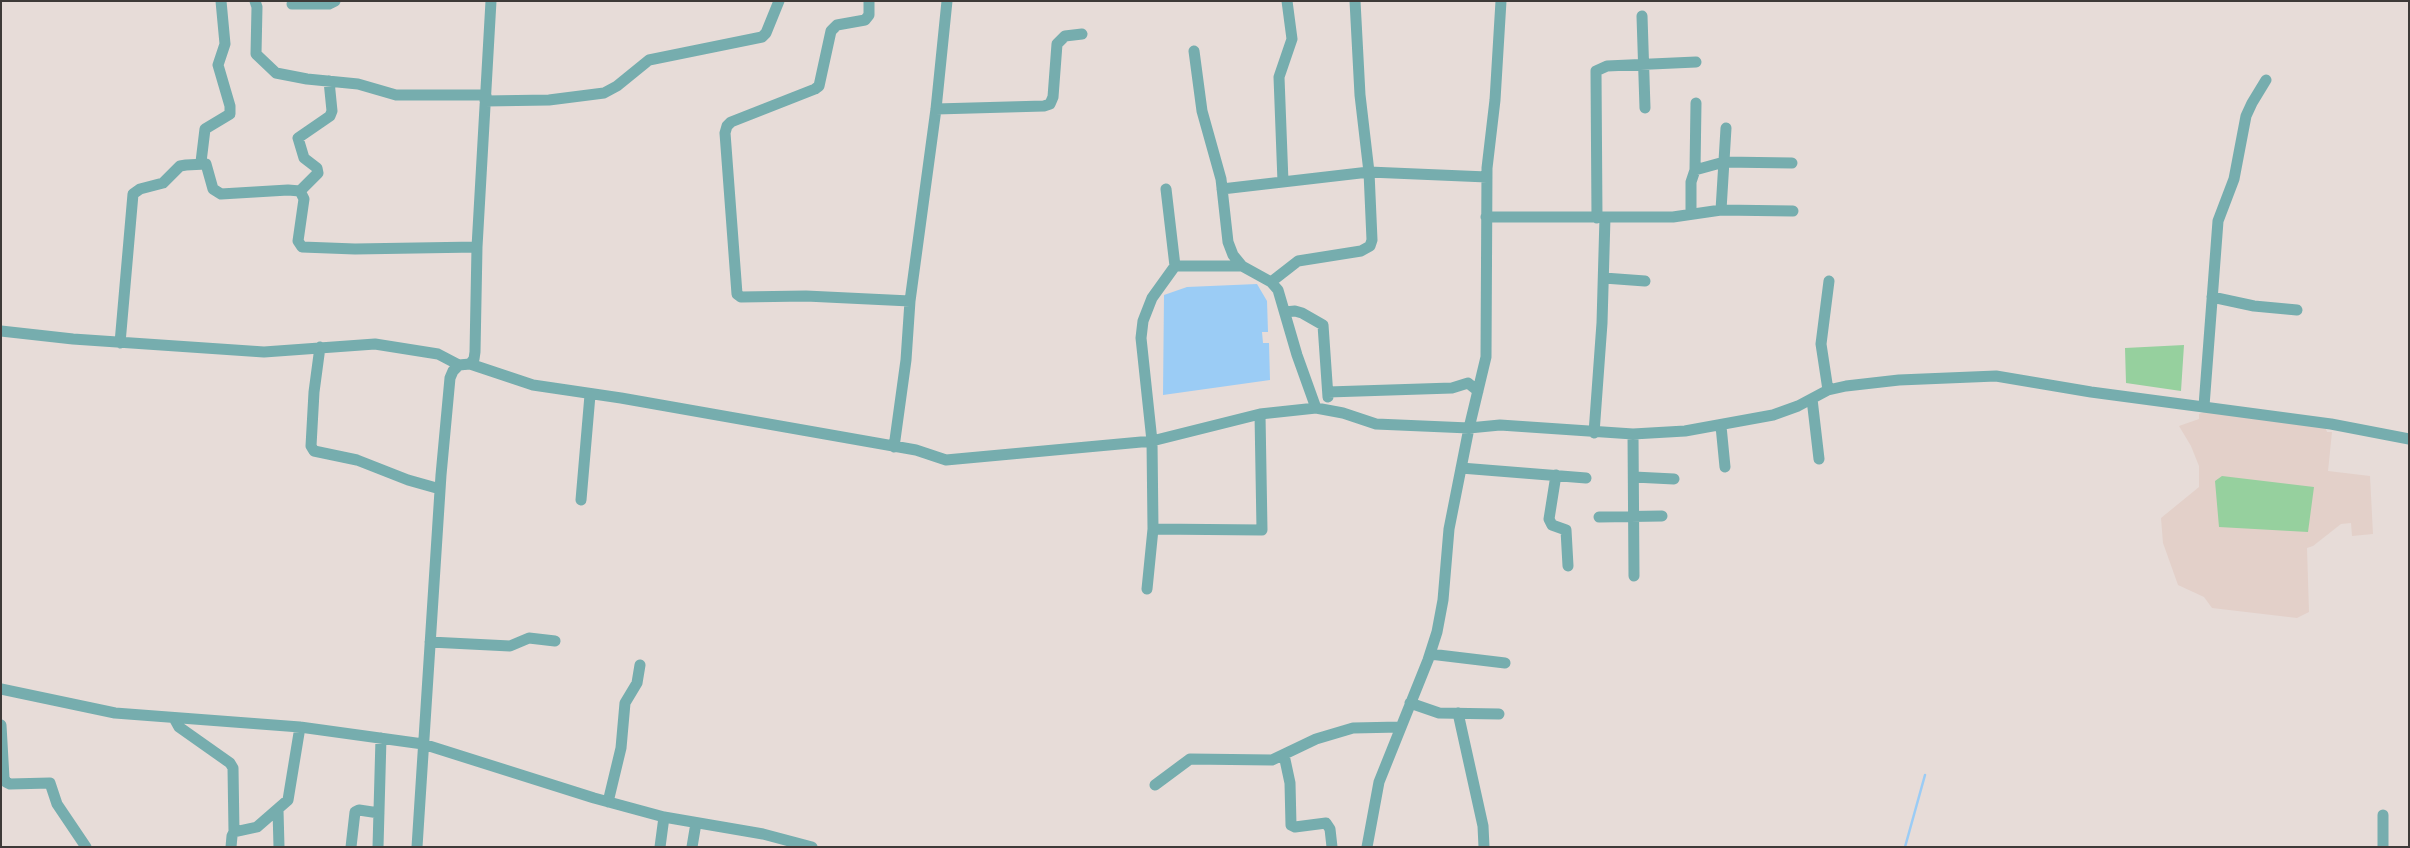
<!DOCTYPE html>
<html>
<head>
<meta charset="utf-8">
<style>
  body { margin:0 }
  #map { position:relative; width:2410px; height:848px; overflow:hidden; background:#e7dcd8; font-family:Jost,sans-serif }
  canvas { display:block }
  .frame { position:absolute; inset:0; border:2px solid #3e3a38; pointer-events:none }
</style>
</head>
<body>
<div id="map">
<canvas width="2410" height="848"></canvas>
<div class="frame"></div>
</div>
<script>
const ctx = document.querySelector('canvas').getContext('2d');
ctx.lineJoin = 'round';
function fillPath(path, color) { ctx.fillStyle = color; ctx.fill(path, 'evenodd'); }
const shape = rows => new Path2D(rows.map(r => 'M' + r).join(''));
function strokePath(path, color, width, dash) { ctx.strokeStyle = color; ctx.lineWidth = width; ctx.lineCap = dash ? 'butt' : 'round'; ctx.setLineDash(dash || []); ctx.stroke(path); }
fillPath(shape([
  [2204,412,2325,426,2327,432,2332,432,2328,471,2370,476,2373,534,2352,536,2351,523,2341,524,2313,546,2307,548,2309,612,2297,618,2212,608,2204,597,2178,585,2163,543,2161,518,2199,487,2199,466,2191,446,2179,426,2199,419,2199,414]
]), '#e3d0c9');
fillPath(shape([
  [2184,345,2181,391,2126,383,2125,348],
  [2222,476,2314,487,2308,532,2219,527,2215,481]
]), '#96d09e');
fillPath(shape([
  [1257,284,1267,301,1268,332,1262,332,1263,343,1269,343,1270,380,1163,395,1164,295,1187,287]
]), '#9bccf5');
strokePath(shape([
  [1905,847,1925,775]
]), '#9bccf5', 2.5);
strokePath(shape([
  [255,1,257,7,256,54,276,73,307,79,358,84,396,95,486,95],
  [869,1,869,15,865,20,837,25,831,31,819,86,815,89,731,122,727,126,725,133,737,294,741,297,806,296,910,301],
  [292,4,329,4,335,1],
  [1642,16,1645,108],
  [1194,51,1202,111,1221,179,1228,242,1233,255,1242,266,1271,282,1278,290,1297,355,1316,408],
  [485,101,549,100,604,93,617,86,649,60,762,37,766,33,779,1],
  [936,109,1044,106,1050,104,1053,97,1057,44,1065,36,1082,34],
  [201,162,205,129,230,114,230,106,218,65,225,44,221,1],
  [1695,170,1696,103],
  [1283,182,1279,77,1292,39,1287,1],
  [1166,189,1175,266],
  [1222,189,1369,172,1487,177],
  [300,191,318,173,317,168,304,158,298,138,330,116,332,111,329,81],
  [1721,210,1726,128],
  [1691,214,1691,182,1695,170,1724,162,1792,163],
  [1486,217,1673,217,1721,210,1793,211],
  [1597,218,1596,71,1607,66,1696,62],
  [1604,278,1645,281],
  [1271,282,1298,261,1361,251,1370,246,1372,240,1369,172,1360,95,1355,1],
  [2212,297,2254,306,2297,310],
  [1285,312,1295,311,1302,313,1323,325,1328,397],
  [1,331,73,339,264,352,375,344,438,354,459,365],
  [120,343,133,194,140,189,163,183,180,166,186,165,206,164,213,189,221,194,288,190,300,191,304,199,298,241,302,247,355,249,477,247],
  [320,347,314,392,311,446,314,451,357,460,408,480,440,489],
  [470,364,533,385,621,398,916,450,946,460,1152,441,1260,414,1316,408,1343,413,1376,424,1469,428,1500,425,1633,434,1685,431,1773,415,1798,406,1828,390,1846,386,1899,380,1996,376,2091,392,2331,424,2409,439],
  [1828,390,1821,344,1829,281],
  [1328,392,1452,388,1468,383,1478,391],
  [1812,399,1819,459],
  [2204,406,2218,221,2234,179,2246,116,2252,103,2266,80],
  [1721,426,1725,467],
  [1594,433,1602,323,1605,217],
  [1633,434,1634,576],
  [894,447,906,360,910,301,936,109,947,1],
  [1461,468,1586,478],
  [1556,475,1549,519,1552,525,1566,530,1568,566],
  [1634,477,1674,479],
  [581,500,590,395],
  [1599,517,1662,516],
  [1153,529,1262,530,1260,414],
  [1147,589,1153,529,1152,441,1141,338,1143,321,1152,298,1175,266,1242,266],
  [430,642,510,646,529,638,555,641],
  [1430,654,1505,663],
  [1,689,115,713,300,727,423,744,594,798,664,817,763,834,812,847],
  [1410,703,1439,713,1499,714],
  [1458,713,1483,826,1484,847],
  [174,718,179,727,230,763,233,768,234,832],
  [1,725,4,778,6,782,10,784,50,783,57,804,86,847],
  [1284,755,1290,783,1291,825,1295,827,1326,823,1330,829,1332,847],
  [1155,785,1190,759,1272,760,1316,739,1353,728,1400,727],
  [608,802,621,748,625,703,637,683,640,665],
  [278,810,279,847],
  [231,847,232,836,234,832,257,827,288,800,300,727],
  [351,847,355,812,359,810,379,813],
  [378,847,381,738],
  [417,847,441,475,450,378,453,371,459,365,470,364,474,359,475,352,477,247,491,1],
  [660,847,664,817],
  [692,847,696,823],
  [1367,847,1379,782,1428,660,1437,632,1443,600,1449,529,1469,428,1486,357,1487,168,1495,100,1501,1],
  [2383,847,2383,815]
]), '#76adae', 11);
</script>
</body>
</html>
